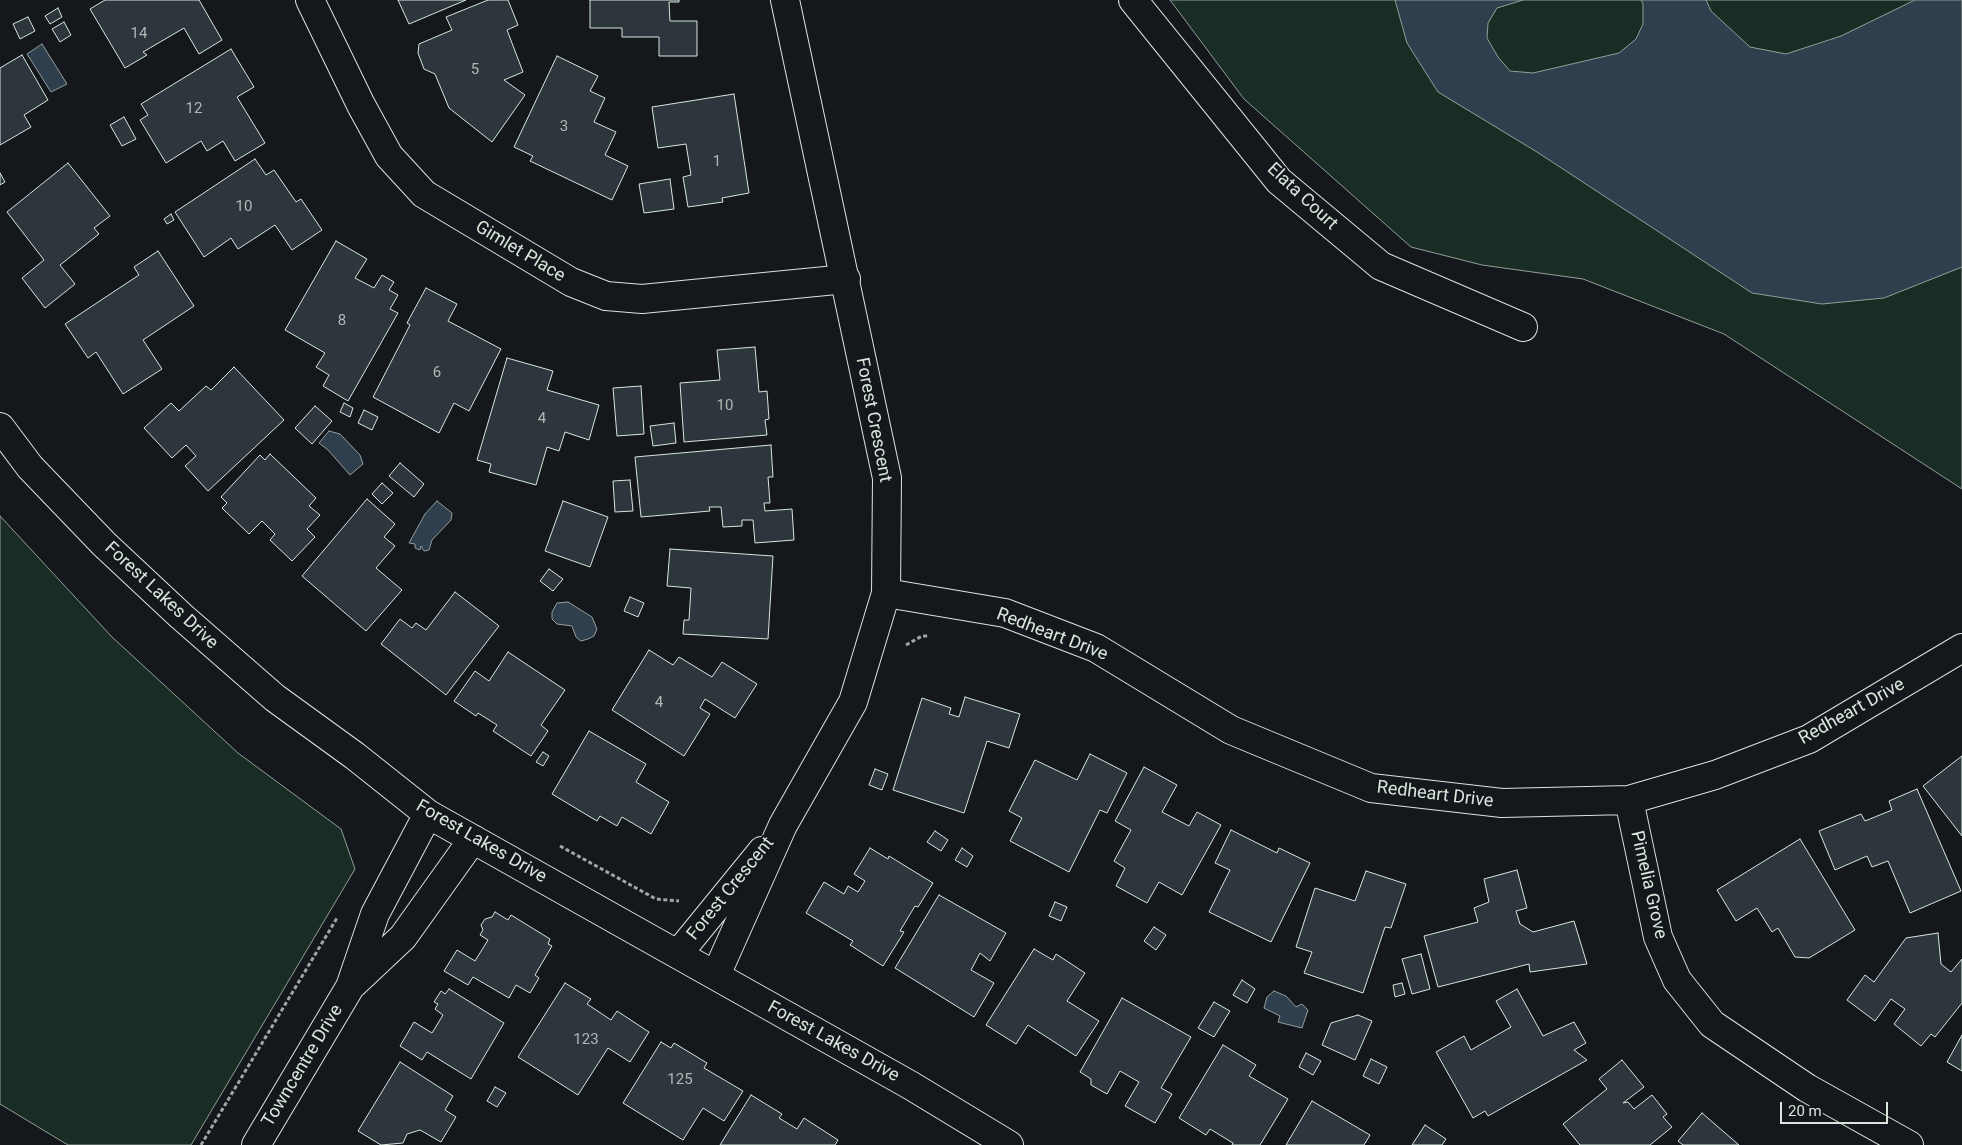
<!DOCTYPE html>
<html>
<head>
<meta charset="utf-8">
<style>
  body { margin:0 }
  #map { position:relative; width:1962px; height:1145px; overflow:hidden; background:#14181c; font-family:Roboto,sans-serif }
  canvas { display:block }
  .scale { position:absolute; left:1780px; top:1102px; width:108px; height:22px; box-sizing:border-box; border:2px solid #d8e6dc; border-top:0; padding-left:6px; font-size:15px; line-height:18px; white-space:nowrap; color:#d8e6dc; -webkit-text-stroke:4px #14181c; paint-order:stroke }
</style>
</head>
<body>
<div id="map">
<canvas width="1962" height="1145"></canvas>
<div class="scale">20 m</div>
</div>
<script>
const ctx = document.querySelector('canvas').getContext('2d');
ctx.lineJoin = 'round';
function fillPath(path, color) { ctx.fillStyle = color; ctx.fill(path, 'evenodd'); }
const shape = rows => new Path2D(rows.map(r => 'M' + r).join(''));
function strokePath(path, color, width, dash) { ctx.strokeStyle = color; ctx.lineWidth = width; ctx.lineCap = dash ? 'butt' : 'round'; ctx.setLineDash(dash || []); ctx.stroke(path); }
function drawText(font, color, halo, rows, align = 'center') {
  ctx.font = font + ' Roboto,sans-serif'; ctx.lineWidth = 4; ctx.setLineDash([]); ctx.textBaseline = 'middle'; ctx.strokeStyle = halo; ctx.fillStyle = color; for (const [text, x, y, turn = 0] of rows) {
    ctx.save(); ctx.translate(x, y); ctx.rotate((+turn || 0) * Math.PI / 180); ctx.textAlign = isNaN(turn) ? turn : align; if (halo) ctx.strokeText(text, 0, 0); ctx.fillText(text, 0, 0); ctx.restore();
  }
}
const green = shape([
  [1170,0,1962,0,1962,489,1724,334,1583,279,1482,265,1411,247,1244,99,1170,0],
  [0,516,112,637,238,753,341,829,355,869,191,1145,68,1145,0,1104,0,516]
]);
fillPath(green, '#1a2d24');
strokePath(green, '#939e99', 1);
const water = shape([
  [1395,0,1523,0,1497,8,1488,23,1487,38,1498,57,1510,71,1533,73,1619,53,1636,39,1643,24,1643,4,1641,0,1706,0,1711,11,1750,47,1786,54,1841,36,1915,0,1962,0,1962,267,1884,298,1822,304,1752,293,1537,152,1438,92,1407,43,1395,0],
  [42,44,67,84,51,92,27,54,42,44],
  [329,431,340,434,360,455,363,464,350,475,328,450,319,443,329,431],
  [437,501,452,513,451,520,432,540,429,550,424,551,421,546,420,550,415,548,415,544,409,543,425,514,437,501],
  [568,602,592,617,597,629,594,636,588,639,581,641,576,637,572,626,557,624,552,619,552,612,557,603,568,602],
  [1274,991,1286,996,1296,1007,1302,1004,1308,1010,1302,1028,1278,1022,1280,1016,1264,1008,1267,997,1274,991]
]);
fillPath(water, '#2f3f4d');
strokePath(water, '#939e99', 1);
const building = shape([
  [105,0,199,0,222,40,199,54,184,28,143,52,147,55,125,68,90,9,105,0],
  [398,0,466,0,409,24,398,0],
  [488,0,508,0,518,25,507,30,523,72,504,80,525,95,492,142,449,108,435,74,424,69,418,53,419,44,452,30,446,17,488,0],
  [590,0,679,0,679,2,669,2,670,21,697,21,697,56,659,56,659,37,622,37,622,28,590,28,590,0],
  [58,8,62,17,50,24,45,16,58,8],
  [28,17,35,31,20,39,13,24,28,17],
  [64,22,71,35,60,42,52,29,64,22],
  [231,49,254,87,237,97,265,143,235,161,223,141,207,151,201,141,166,163,140,120,148,115,141,104,231,49],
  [22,55,48,100,24,115,31,127,0,145,0,68,22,55],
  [557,56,598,76,590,91,605,98,594,122,616,132,605,155,628,166,612,200,530,161,533,156,514,147,557,56],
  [734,94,749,193,722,198,723,202,688,207,683,177,691,175,686,144,658,148,652,107,734,94],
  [124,117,136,139,122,146,110,125,124,117],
  [255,159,266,175,274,170,296,202,301,199,322,230,292,250,275,225,238,249,231,238,204,257,175,212,255,159],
  [68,163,110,216,94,228,99,234,60,265,75,284,45,308,22,278,44,260,7,212,68,163],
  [0,173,5,182,0,185,0,173],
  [670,179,674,209,644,213,639,184,670,179],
  [171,214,174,220,167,224,164,219,171,214],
  [336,241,367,259,355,278,374,288,382,275,394,282,389,290,398,295,390,309,398,313,348,401,323,386,329,375,316,367,325,353,285,330,336,241],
  [158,251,194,306,143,340,162,369,123,394,96,352,88,358,65,324,139,275,134,267,158,251],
  [426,288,457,304,448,321,501,349,469,411,454,403,439,433,373,397,410,325,407,323,426,288],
  [755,347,759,392,767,391,769,419,765,420,767,435,684,442,680,383,720,380,717,350,755,347],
  [507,358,553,371,547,390,599,405,589,440,565,432,559,451,547,447,536,485,489,472,491,464,477,460,507,358],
  [234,367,284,420,208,491,185,466,196,456,186,445,172,458,144,428,171,403,179,411,206,386,211,390,234,367],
  [641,386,644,434,617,436,613,388,641,386],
  [344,403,353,408,350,417,340,412,344,403],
  [315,406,332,421,312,444,295,428,315,406],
  [364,410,378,417,372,430,358,423,364,410],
  [674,423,676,443,653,446,650,426,674,423],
  [771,445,773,477,768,477,770,503,764,503,765,511,792,509,794,540,755,543,753,520,742,520,742,526,723,527,721,507,709,507,710,511,641,517,635,457,771,445],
  [270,454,316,498,309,506,320,515,307,529,315,537,292,561,270,540,275,534,262,521,249,534,222,508,227,503,221,497,260,455,265,460,270,454],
  [400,463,424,484,414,497,389,476,400,463],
  [630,480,633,511,615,512,613,481,630,480],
  [382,483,393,493,382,504,372,494,382,483],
  [367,499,395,524,384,537,395,546,376,568,402,590,366,631,302,576,367,499],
  [563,501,608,517,590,567,545,551,563,501],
  [670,549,773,556,768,639,683,634,684,620,689,620,691,588,667,586,670,549],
  [549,569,563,579,553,591,540,581,549,569],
  [455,592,499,626,446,695,381,644,400,619,412,628,416,623,426,630,455,592],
  [630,597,644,603,638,617,624,611,630,597],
  [649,650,673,665,679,657,712,677,722,662,757,684,735,718,705,699,700,708,710,714,684,756,612,710,649,650],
  [508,652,565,690,541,725,548,731,531,756,493,731,497,725,478,713,476,716,454,701,475,671,489,681,508,652],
  [965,697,1020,714,1009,748,987,741,964,813,893,790,922,698,951,708,949,714,959,717,965,697],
  [589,731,646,764,636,782,669,802,651,834,622,817,617,826,600,816,597,821,552,794,589,731],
  [543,752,549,756,543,766,536,762,543,752],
  [1090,754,1127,773,1107,813,1100,810,1069,872,1010,841,1022,818,1009,811,1035,760,1077,780,1090,754],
  [1962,756,1962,836,1923,786,1962,756],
  [1144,767,1177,785,1162,812,1189,826,1197,812,1221,825,1182,895,1159,882,1147,903,1116,886,1125,868,1114,861,1131,830,1115,821,1144,767],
  [875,769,888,774,882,790,869,785,875,769],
  [1917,789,1961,891,1910,913,1888,861,1872,867,1867,856,1835,870,1819,831,1861,814,1865,821,1892,810,1889,801,1917,789],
  [1231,830,1277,853,1279,848,1310,863,1271,942,1209,912,1230,870,1215,863,1231,830],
  [935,831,948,840,941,851,927,842,935,831],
  [1800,839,1855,930,1809,958,1795,957,1778,928,1772,932,1757,908,1736,921,1717,890,1800,839],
  [870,848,888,859,889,856,933,883,918,907,915,906,900,931,904,932,883,966,850,945,853,941,806,913,824,882,844,894,848,886,858,892,865,881,854,874,870,848],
  [962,848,973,856,967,867,955,860,962,848],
  [1517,870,1527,908,1516,911,1520,924,1533,932,1574,921,1587,964,1530,972,1529,964,1438,987,1424,936,1478,922,1474,908,1489,902,1484,879,1517,870],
  [1366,871,1406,884,1391,928,1385,927,1363,993,1304,973,1312,952,1296,947,1315,888,1355,901,1366,871],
  [939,895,1006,933,990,961,980,953,971,970,994,983,974,1017,895,968,939,895],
  [1055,902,1067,907,1061,921,1049,916,1055,902],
  [495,912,508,920,511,915,550,939,548,944,552,946,535,975,539,978,530,993,516,985,509,998,473,977,468,985,444,971,457,950,475,961,488,940,480,935,483,930,481,925,485,919,492,917,495,912],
  [1154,927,1166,935,1156,950,1144,941,1154,927],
  [1938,933,1941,964,1951,972,1962,959,1962,1003,1935,1037,1931,1034,1921,1046,1894,1024,1905,1009,1891,999,1875,1021,1847,1000,1865,975,1874,982,1906,938,1938,933],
  [1034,949,1053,960,1056,954,1085,973,1067,1001,1099,1021,1076,1056,1028,1025,1016,1044,986,1025,1034,949],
  [1421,954,1430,989,1412,994,1402,959,1421,954],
  [1242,980,1255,989,1247,1003,1233,995,1242,980],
  [565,983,591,999,587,1004,611,1020,617,1011,649,1032,630,1062,608,1048,578,1095,518,1057,565,983],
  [1402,983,1405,994,1395,997,1393,985,1402,983],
  [449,989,504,1023,471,1079,427,1052,422,1060,400,1046,414,1022,432,1033,443,1015,435,1009,438,1004,434,1002,441,991,445,994,449,989],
  [1517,989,1543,1036,1574,1022,1586,1043,1574,1050,1587,1060,1488,1116,1485,1111,1473,1118,1436,1052,1464,1036,1471,1050,1511,1027,1496,1001,1517,989],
  [1122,998,1191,1037,1161,1088,1172,1094,1155,1123,1125,1106,1139,1082,1120,1071,1107,1094,1091,1085,1091,1079,1080,1072,1122,998],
  [1214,1002,1230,1011,1214,1037,1198,1028,1214,1002],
  [1358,1015,1372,1021,1355,1060,1322,1045,1331,1023,1358,1015],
  [1962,1035,1962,1071,1947,1062,1962,1035],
  [661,1042,671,1048,674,1043,707,1063,704,1068,743,1091,724,1121,703,1108,683,1140,623,1103,661,1042],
  [1223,1045,1256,1065,1249,1076,1288,1099,1260,1145,1232,1145,1233,1143,1210,1129,1206,1135,1179,1118,1223,1045],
  [1306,1053,1321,1061,1313,1075,1299,1067,1306,1053],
  [1371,1059,1387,1067,1379,1084,1363,1076,1371,1059],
  [1622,1060,1644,1087,1623,1103,1628,1102,1634,1109,1652,1095,1667,1114,1663,1117,1672,1127,1650,1145,1580,1145,1563,1124,1607,1089,1599,1079,1622,1060],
  [400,1062,453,1096,445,1110,456,1117,441,1142,420,1130,407,1134,403,1143,381,1145,358,1131,400,1062],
  [495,1087,506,1093,497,1107,487,1101,495,1087],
  [751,1095,782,1114,779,1118,797,1129,804,1118,838,1140,835,1145,720,1145,751,1095],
  [1312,1101,1370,1135,1364,1145,1286,1145,1312,1101],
  [1702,1113,1739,1145,1683,1145,1678,1141,1702,1113],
  [1425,1125,1446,1139,1442,1145,1412,1145,1425,1125]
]);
fillPath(building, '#2c363c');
strokePath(building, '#d8e6dc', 1);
const street = shape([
  [310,0,361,105,389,156,424,194,571,282,606,296,642,299,846,279],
  [1133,0,1279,181,1381,266,1523,327],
  [886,593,1005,613,1096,648,1231,730,1371,788,1502,803,1629,800,1715,775,1809,739,1962,648],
  [1629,800,1658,937,1677,980,1712,1024,1807,1088,1909,1145]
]);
const secondary = shape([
  [0,427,30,467,104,544,181,616,275,698,355,756,428,814,910,1085,1009,1145],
  [678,954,762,851],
  [716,975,783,825,853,702,886,593,887,478,785,0],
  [353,984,403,937,473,839],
  [256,1145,350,987,375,914,428,814]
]);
strokePath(street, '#d8e6dc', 30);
strokePath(secondary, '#d8e6dc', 30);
strokePath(shape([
  [906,645,922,636,929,636],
  [560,846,656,899,679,901],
  [201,1145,337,918]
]), '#9da8a2', 3, [4, 2.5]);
strokePath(street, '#14181c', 28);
strokePath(secondary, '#14181c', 28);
drawText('15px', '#adbab4', null, [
  ["14",139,34],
  ["5",475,70],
  ["12",194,109],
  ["3",564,127],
  ["1",717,162],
  ["10",244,207],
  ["8",342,321],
  ["6",437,373],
  ["10",725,406],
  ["4",542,419],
  ["4",659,703],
  ["123",586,1040],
  ["125",680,1080]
]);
drawText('18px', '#d8e6dc', '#14181c', [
  ["Elata Court",1302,197,43],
  ["Gimlet Place",520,252,31],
  ["Forest Crescent",873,420,79],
  ["Forest Lakes Drive",161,596,43],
  ["Redheart Drive",1052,635,21],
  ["Redheart Drive",1852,712,-29],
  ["Redheart Drive",1435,795,7],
  ["Forest Lakes Drive",481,842,30],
  ["Pimelia Grove",1648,885,77],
  ["Forest Crescent",731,889,-51],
  ["Forest Lakes Drive",833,1042,29],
  ["Towncentre Drive",303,1066,-59]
]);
</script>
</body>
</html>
